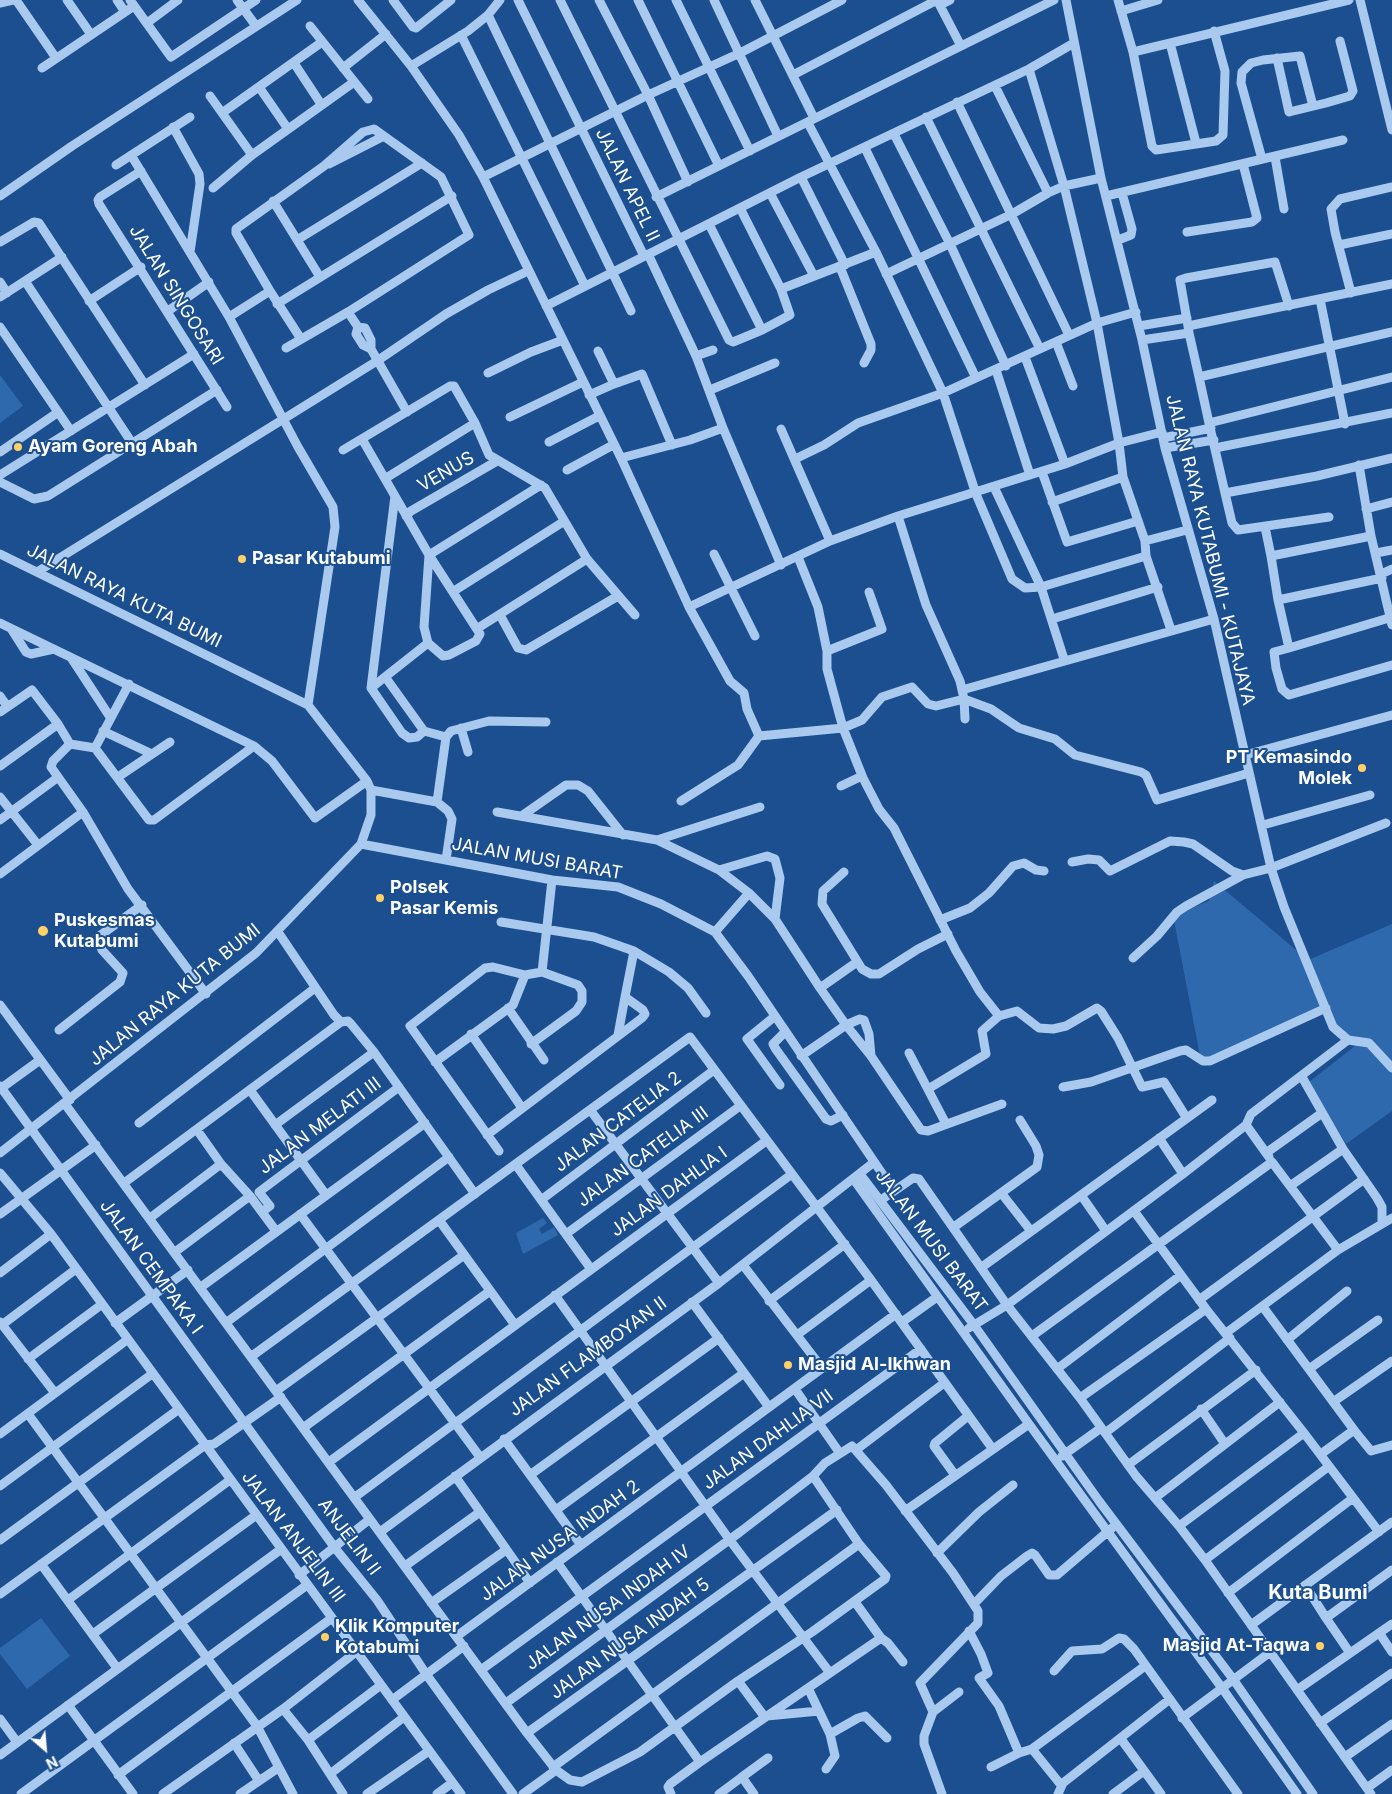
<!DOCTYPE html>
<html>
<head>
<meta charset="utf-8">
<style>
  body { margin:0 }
  #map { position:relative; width:1392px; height:1794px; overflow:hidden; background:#1b4f8f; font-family:Inter,sans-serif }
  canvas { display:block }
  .north { position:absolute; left:20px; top:1724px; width:50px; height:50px; -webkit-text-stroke:4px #1b4f8f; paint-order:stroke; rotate:153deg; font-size:14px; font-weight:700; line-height:20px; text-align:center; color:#fff }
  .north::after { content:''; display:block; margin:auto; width:18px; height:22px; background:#fff; clip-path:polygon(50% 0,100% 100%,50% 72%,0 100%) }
</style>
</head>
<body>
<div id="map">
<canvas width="1392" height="1794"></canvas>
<div class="north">N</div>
</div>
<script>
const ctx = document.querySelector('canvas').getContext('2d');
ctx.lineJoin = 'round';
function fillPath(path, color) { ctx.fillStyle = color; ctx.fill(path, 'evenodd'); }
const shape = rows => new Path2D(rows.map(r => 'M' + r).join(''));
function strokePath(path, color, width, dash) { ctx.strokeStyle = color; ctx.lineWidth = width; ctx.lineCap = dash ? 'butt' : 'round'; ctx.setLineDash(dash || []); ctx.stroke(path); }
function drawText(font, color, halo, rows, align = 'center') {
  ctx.font = font + ' Inter,sans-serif'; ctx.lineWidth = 4; ctx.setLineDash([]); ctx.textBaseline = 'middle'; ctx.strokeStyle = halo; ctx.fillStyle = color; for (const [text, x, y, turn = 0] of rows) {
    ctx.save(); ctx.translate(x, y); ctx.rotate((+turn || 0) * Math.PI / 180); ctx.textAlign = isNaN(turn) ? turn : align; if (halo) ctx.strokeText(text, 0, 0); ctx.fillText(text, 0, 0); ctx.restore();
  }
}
fillPath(shape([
  [0,375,23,406,0,423],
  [1214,881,1308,960,1392,924,1392,1111,1346,1144,1309,1082,1355,1046,1342,1034,1326,1009,1201,1061,1173,915,1209,901],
  [543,1218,547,1223,539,1229,542,1234,554,1227,558,1235,523,1254,516,1233],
  [41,1618,70,1656,27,1689,0,1654,0,1648]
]), '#2e69ad');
strokePath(shape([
  [16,0,56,58],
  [67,0,90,33],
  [117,0,125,12],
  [130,0,171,57,256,0],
  [237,0,256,26],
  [358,0,411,66,459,135,483,177,621,458,689,607,730,681,744,693,747,709,759,736],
  [393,0,413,27,416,28,451,0],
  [518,0,644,256],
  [560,0,729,340,733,342,762,330,790,315,781,289,876,252],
  [599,0,648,95,688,182],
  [638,0,719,166],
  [676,0,750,151],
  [714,0,778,136],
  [755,0,814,118],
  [937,0,961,46],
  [1066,0,1101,178,1142,340,1165,448,1214,619,1271,868,1284,907,1333,1027,1348,1040,1369,1043,1392,1068],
  [1118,0,1133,52,1349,0],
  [1360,0,1392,130],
  [0,3,13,0],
  [940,5,950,0],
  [1121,11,1158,0],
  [488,15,631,311],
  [147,23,178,0],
  [310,26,368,99],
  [461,35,585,286],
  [1170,43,1196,143],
  [1133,52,1152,146,1156,150,1216,141,1223,135,1225,71,1214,31],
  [1277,58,1289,112,1326,103,1350,96,1353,91,1340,41],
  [294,63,321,104],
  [411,66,468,31,488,15,500,0],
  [42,68,134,6],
  [343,68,386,34],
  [1029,69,1064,186,1097,323,1119,443,1123,477,1145,541,1146,556,1171,630],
  [793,75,937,0],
  [995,86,1048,193],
  [259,87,288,129],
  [210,96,252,155],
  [957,102,1069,335],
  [222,113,322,42],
  [926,117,1040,349],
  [808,123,876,252,943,393,976,494,1012,579,1025,588,1041,587,1146,556],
  [173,127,199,174,200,184,190,252],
  [894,134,950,244,1006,366],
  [865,148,976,378],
  [131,155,229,317,298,447,333,507,335,527,308,705],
  [1275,157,1284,209],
  [1262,159,1241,83,1242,72,1251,63,1263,60,1300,56,1313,106],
  [329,164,384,136],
  [116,165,190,117],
  [141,171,100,197,98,200,99,204,227,407],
  [483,177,648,95,740,53,842,0],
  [801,177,845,265],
  [213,188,252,155,354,82],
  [770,193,814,276],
  [0,196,72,146,297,0],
  [1106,196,1343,140],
  [656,197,1054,0],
  [273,201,320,277],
  [740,208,781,289],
  [709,224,762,330],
  [1187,232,1252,222,1257,218,1243,164],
  [297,240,422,163],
  [1118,240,1131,235,1132,229,1122,193],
  [0,242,34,222,39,223,145,385],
  [1339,245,1392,234],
  [840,267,871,344,871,350,864,363],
  [886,274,1012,214,1048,193,1064,186,1101,178],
  [25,281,132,443],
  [0,282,7,293],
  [1351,293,1335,232,1331,209,1340,199,1392,187],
  [0,297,62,257],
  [1320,299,1345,424],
  [89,301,141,267],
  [277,304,452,196],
  [546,306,801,177,1029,69,1074,43],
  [168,311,209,282],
  [348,312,358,327,356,334,363,345,371,349,407,412],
  [229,317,270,291],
  [1139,326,1187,318],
  [1188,326,1180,280,1186,278,1275,262,1289,306],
  [0,327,71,431],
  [358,327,365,328,371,340,371,349],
  [1189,333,1199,377],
  [1142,340,1189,333,1188,326,1392,284],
  [1056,342,1073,386],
  [286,348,348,312,469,235,441,177,374,129,363,132,324,166,236,229,236,233,270,291,301,339],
  [696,356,713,350],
  [1025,357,1065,464],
  [996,370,1030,475],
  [488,373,531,352,563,340],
  [1392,377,1209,423,1225,493,1317,476,1392,458],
  [614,384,642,374,672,445],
  [710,390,775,363],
  [589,395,614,384,598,351],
  [510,417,583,382],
  [1209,423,1199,377,1392,332],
  [723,428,781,565],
  [781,429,830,541],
  [1163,438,1211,428],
  [362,439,429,555,480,634,476,641,449,655,443,656,428,643],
  [549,442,599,416],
  [1165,448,1214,440],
  [1215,448,1392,413],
  [343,450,450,386,454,386,475,423,489,455,545,488,587,559,635,615],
  [0,452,57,413],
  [621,458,690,440,723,428,696,356,648,254],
  [795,459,824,445,858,423,943,393,1097,323,1136,312],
  [1359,465,1371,536,1392,625],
  [567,470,613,445],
  [1042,472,1067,542,1138,521],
  [0,475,194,354],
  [386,478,475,423],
  [0,482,34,499,48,496,217,390],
  [994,487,1041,587,1064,659],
  [1225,493,1232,523,1238,530,1329,517],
  [1052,502,1123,477],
  [1366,509,1392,502],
  [406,516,411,511,497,461],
  [898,516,926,605,960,681,964,699,965,719],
  [1265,527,1271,556],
  [1145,541,1187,530],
  [1376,553,1392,550],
  [0,554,308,705,367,781,371,790,371,815,361,844,256,953,0,1153],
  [714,554,755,636],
  [798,557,818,607,827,651,827,669,843,728,863,778,879,809,894,828,956,951,980,992,999,1016,982,1031,986,1054,928,1089],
  [37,572,377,361,446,314,488,290,528,271],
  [1381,574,1392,569],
  [1382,578,1278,600,1289,648,1274,652,1276,668,1282,689,1289,695,1392,665],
  [454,591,563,522],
  [1278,600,1271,556,1371,536],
  [689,607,830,541,898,516,1065,464,1119,443,1162,432],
  [500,615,518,648,526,650,618,596],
  [1052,619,1158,587],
  [0,623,254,746,272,761,315,818,367,781],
  [478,628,587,559],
  [12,630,26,652,31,654,54,649],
  [428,643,424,627,429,555,541,485],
  [1289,648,1392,617],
  [827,651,882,629,869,592],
  [72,659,110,717],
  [386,678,424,731,446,737],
  [129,684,95,748,149,820,154,820,254,746],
  [371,688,395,496],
  [371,688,402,733,409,738,417,737,424,731],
  [371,688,428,643],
  [962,690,1214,619],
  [0,696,7,706],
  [0,712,32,690,58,724,70,744,53,761,51,767,83,812,128,889,206,994],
  [461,728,468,752],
  [103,731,152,754],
  [759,736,843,728,862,720,882,697,912,687,928,704,936,706,964,699,991,709,1019,728,1055,739,1075,755,1141,772,1146,775,1157,800,1249,773],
  [70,744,95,748],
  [1245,755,1392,715],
  [0,766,58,724],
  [118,777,170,742],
  [841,786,862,776],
  [371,790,437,802,448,811,452,819,446,860],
  [0,797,38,845],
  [681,801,738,765,759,736],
  [437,802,446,737,451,731,489,721,546,722],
  [497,812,657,840,719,870,749,893,775,919,820,988],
  [523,815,566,785,578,785,588,791,623,835],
  [0,820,57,778],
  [1263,825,1370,795],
  [657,840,760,807],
  [361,844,552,880,618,887,661,904,715,932,748,976,894,1191],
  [1072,862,1088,859,1099,860,1110,871,1170,841,1184,842,1193,844,1232,871,1243,875,1271,868,1386,823],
  [719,870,767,856,775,859,780,878,775,919],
  [844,872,823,891,822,904,862,969,871,974,879,974,918,949,948,934],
  [0,874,83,812],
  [940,920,970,908,989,893,1013,866,1024,863,1036,870,1044,871],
  [501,922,594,937,634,951,625,997],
  [278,932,334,1015,341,1022,348,1021,351,1024,374,1052,475,1194],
  [715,932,749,893],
  [634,951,669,972,688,988,706,1013],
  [1133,958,1157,936,1177,912,1186,906,1243,875],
  [857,962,820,988,846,1025,871,1056,921,1130,928,1131,1002,1104],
  [542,972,552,880],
  [0,1005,70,1100],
  [508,1008,544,1060],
  [999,1016,1017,1011,1039,1028,1053,1029,1066,1026,1097,1008,1101,1011,1118,1038,1142,1087,1164,1082,1186,1117],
  [774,1017,747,1039,780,1085],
  [59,1030,120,982,123,973,102,950,98,937,142,905],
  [785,1032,773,1044,775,1048,826,1119,831,1121,843,1115],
  [471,1034,522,1108],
  [909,1053,946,1124],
  [801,1056,846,1025,860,1019,864,1020,869,1034,871,1056],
  [435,1062,513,1005,525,975,542,972,578,985,582,991,582,1002,576,1011,531,1044],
  [1302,1077,1343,1149,1377,1198,1382,1207,1382,1223],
  [0,1086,335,1548,377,1600,426,1674,513,1794],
  [1063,1087,1091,1082,1180,1051,1186,1050,1203,1061,1210,1061,1326,1008],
  [0,1089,40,1060],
  [250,1090,326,1195],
  [65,1104,527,1733,556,1770,570,1780,582,1782,640,1752,738,1681,812,1632,885,1579,886,1576,859,1544,813,1476],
  [591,1111,719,1283],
  [139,1123,315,988],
  [275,1125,374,1052],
  [1246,1125,1269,1157],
  [197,1130,221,1164,250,1196,276,1231],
  [487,1135,642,1018,645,1014,643,1010,625,997,618,1035],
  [1159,1138,1183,1174],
  [499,1151,410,1026,485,968,493,967,525,975],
  [1266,1153,1322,1113],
  [516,1165,591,1269],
  [0,1173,51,1234,461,1794],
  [860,1174,974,1325,1099,1501,1233,1679,1313,1794],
  [854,1180,1029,1424,1222,1688,1297,1794],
  [124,1183,341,1022],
  [1290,1186,1343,1149],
  [1002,1194,1031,1231],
  [1081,1195,1106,1231],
  [541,1200,714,1070],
  [881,1200,913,1178,919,1179,1007,1305,1080,1398,1136,1476,1179,1526,1205,1560,1371,1794],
  [1134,1211,1206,1309,1304,1433,1379,1532],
  [262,1212,270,1206,259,1192,399,1087],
  [0,1214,96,1145],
  [300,1214,480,1457],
  [150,1218,221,1164],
  [439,1220,515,1325],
  [954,1227,1037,1167,1039,1155,1036,1146,1020,1120],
  [566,1234,740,1106],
  [175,1252,250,1196],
  [743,1265,822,1368],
  [982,1267,1212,1100],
  [0,1273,51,1234],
  [201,1287,425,1123],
  [555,1295,729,1539,830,1673],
  [1199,1300,1364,1179],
  [769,1301,845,1244],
  [692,1302,769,1407],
  [1263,1307,1354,1430],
  [0,1322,55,1393],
  [227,1322,449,1157],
  [902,1322,937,1297],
  [115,1323,188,1270],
  [2,1325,76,1269],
  [969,1328,1007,1305,1183,1174,1246,1125,1251,1114,1348,1040],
  [1226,1333,1338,1250,1392,1218],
  [797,1335,871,1280],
  [1032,1336,1272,1162,1338,1250],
  [1287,1340,1347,1291],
  [252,1356,690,1037,871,1280,992,1448],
  [28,1359,101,1305],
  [1057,1369,1181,1275],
  [1309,1369,1378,1320],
  [795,1389,839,1452],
  [276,1391,464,1255],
  [1080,1398,1206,1309],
  [1333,1402,1392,1361],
  [1201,1409,1225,1444],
  [28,1414,257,1726,293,1794],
  [303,1428,490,1291],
  [1105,1433,1230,1338],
  [0,1434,127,1340],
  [504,1439,581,1545],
  [205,1445,214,1444,281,1397],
  [856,1450,944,1383],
  [1321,1454,1354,1430,1371,1451,1392,1445],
  [1062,1456,1101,1428],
  [329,1462,766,1141],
  [1128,1465,1256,1370],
  [530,1475,719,1338],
  [955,1475,934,1446,935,1443,968,1416],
  [455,1476,530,1583],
  [0,1486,152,1374],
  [355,1497,792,1174],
  [1155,1498,1280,1402],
  [556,1510,744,1373],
  [905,1511,1029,1424],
  [1179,1526,1304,1433],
  [380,1532,719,1283,873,1163],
  [0,1540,179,1409],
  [937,1553,979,1512,1013,1485],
  [1205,1560,1328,1467],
  [557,1562,700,1762],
  [41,1564,117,1668],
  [405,1566,480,1512],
  [299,1575,370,1519],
  [1305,1585,1326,1618],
  [1228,1593,1353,1498],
  [0,1594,205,1445],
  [68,1600,230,1480],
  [855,1602,881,1638,888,1643,903,1662],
  [431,1603,506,1550],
  [974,1604,1001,1576,1027,1556,1032,1553,1035,1555,1049,1575,1057,1575,1112,1528],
  [1251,1625,1392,1522],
  [969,1631,981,1654,988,1673,979,1678,999,1706,1019,1753],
  [93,1634,255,1516],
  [1380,1634,1392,1652],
  [457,1636,896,1314],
  [1350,1653,1326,1618,1392,1570],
  [481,1670,921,1349],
  [1054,1671,1072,1651,1102,1649,1119,1638,1124,1639,1134,1649,1238,1794],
  [738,1681,764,1716],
  [808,1688,830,1734,858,1718,865,1716,887,1738],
  [1297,1690,1392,1624],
  [392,1700,464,1646],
  [506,1703,740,1532,813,1476,825,1463,852,1446,886,1485,953,1573,978,1611,978,1623,920,1683,933,1712,924,1736,924,1744,942,1794],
  [68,1705,133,1794],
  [283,1709,308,1740,343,1794],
  [933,1712,959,1692],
  [767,1716,819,1711],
  [1182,1718,1269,1653],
  [0,1719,17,1742],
  [1320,1723,1392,1673],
  [527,1733,837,1510],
  [1121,1739,1161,1794],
  [308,1740,381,1685],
  [234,1743,259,1781],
  [0,1755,280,1550],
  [1345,1757,1392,1724],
  [553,1767,859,1544],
  [991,1767,1019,1753,1032,1749],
  [826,1769,835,1756,830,1734],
  [330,1774,404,1717],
  [118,1775,332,1618],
  [742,1777,768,1758],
  [1061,1785,1032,1749,1145,1666],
  [1367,1788,1392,1770],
  [21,1794,307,1585],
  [163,1794,283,1709,356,1652],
  [240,1794,278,1768],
  [367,1794,429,1751],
  [437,1794,452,1783],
  [523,1794,556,1770],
  [671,1794,668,1787,670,1784,700,1762,881,1638],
  [719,1794,742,1777,754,1794],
  [1058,1794,1063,1783,1170,1699],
  [1113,1794,1144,1771]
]), '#a9c9ee', 9);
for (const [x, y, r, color] of [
  [18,447,5,"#ffd166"],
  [242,559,5,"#ffd166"],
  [1362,768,5,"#ffd166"],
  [380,898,5,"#ffd166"],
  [43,931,6,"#ffd166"],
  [788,1365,5,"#ffd166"],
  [325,1637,5,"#ffd166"],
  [1320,1646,5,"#ffd166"]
]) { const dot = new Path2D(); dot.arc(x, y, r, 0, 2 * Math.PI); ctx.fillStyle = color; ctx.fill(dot); strokePath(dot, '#1b4f8f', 2); }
drawText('18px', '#fff', '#1b4f8f', [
  ["JALAN APEL II",627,185,64],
  ["JALAN SINGOSARI",176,295,58],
  ["VENUS",446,472,-30],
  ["JALAN RAYA KUTABUMI - KUTAJAYA",1210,550,76],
  ["JALAN RAYA KUTA BUMI",124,596,26],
  ["JALAN MUSI BARAT",537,859,10],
  ["JALAN RAYA KUTA BUMI",175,995,-39],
  ["JALAN CATELIA 2",618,1122,-37],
  ["JALAN MELATI III",320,1126,-37],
  ["JALAN CATELIA III",643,1157,-36],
  ["JALAN DAHLIA I",669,1192,-36],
  ["JALAN MUSI BARAT",931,1241,53],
  ["JALAN CEMPAKA I",151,1267,54],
  ["JALAN FLAMBOYAN II",588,1357,-36],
  ["JALAN DAHLIA VII",768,1440,-36],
  ["JALAN ANJELIN III",293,1537,53],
  ["ANJELIN II",349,1537,53],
  ["JALAN NUSA INDAH 2",560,1541,-36],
  ["JALAN NUSA INDAH IV",608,1608,-36],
  ["JALAN NUSA INDAH 5",630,1639,-36]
]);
drawText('bold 18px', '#fff', '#1b4f8f', [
  ["Ayam Goreng Abah",28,447],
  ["Pasar Kutabumi",252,559],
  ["PT Kemasindo",1352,758,"right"],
  ["Molek",1352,779,"right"],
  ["Polsek",390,888],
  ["Pasar Kemis",390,909],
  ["Puskesmas",54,921],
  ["Kutabumi",54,942],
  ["Masjid Al-Ikhwan",798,1365],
  ["Klik Komputer",335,1627],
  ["Kotabumi",335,1648],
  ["Masjid At-Taqwa",1310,1646,"right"]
], 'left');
drawText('bold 20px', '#fff', '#1b4f8f', [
  ["Kuta Bumi",1318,1593]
]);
</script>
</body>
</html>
